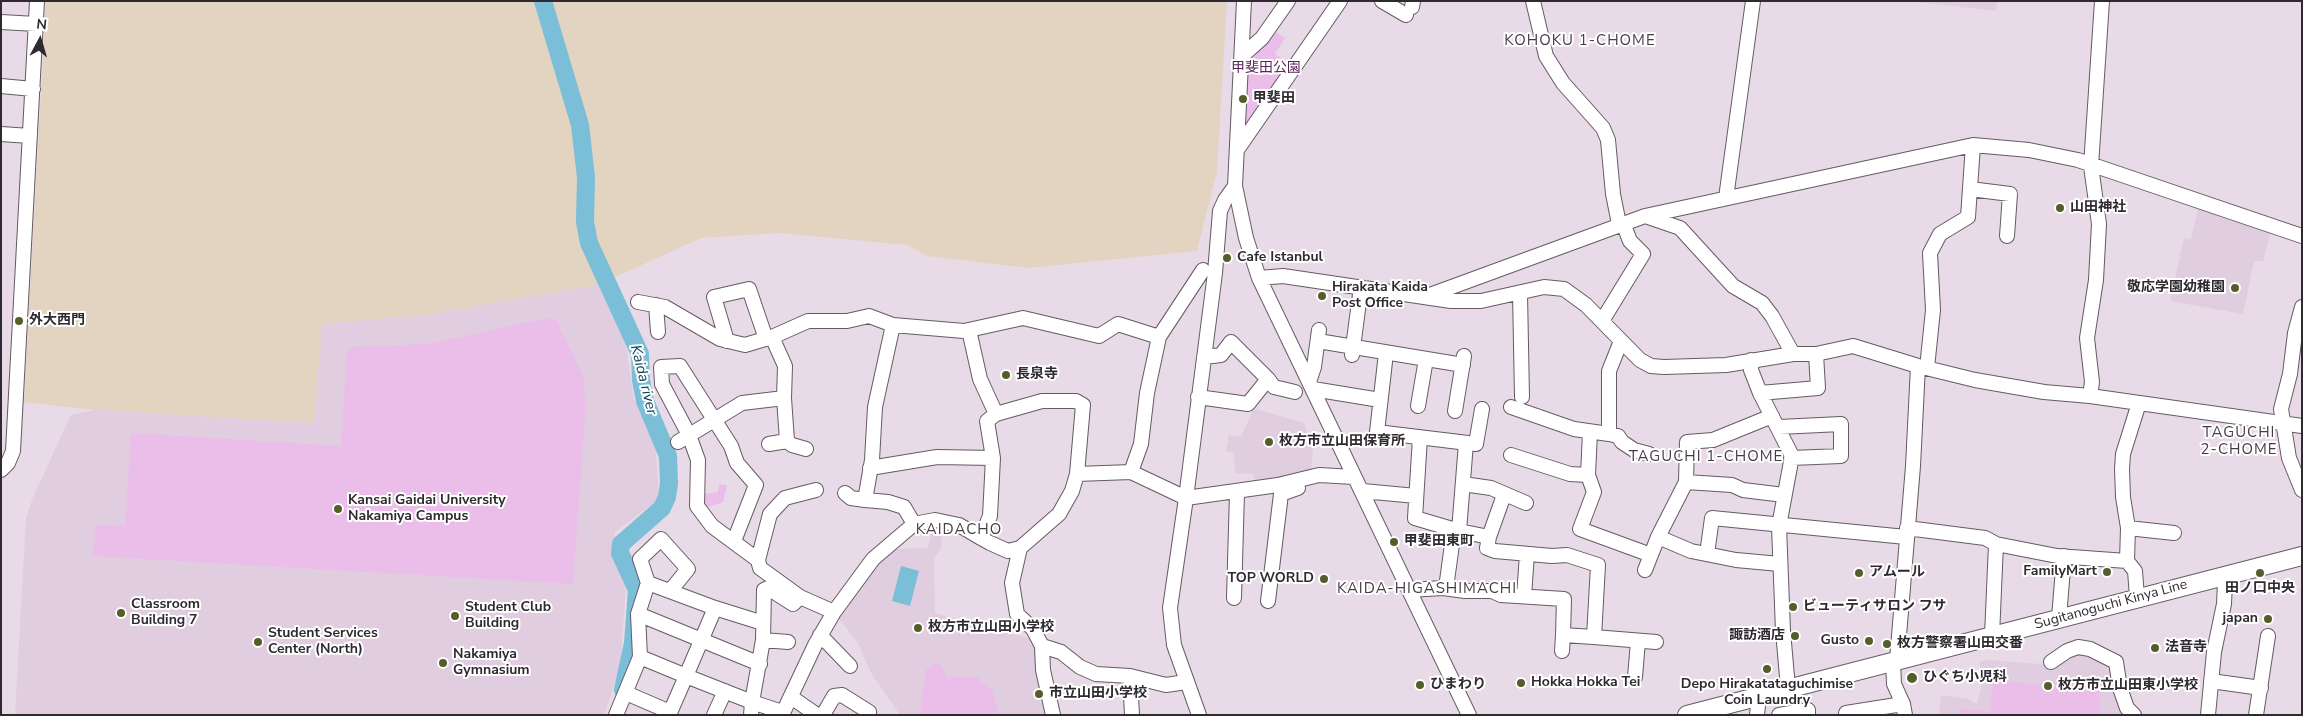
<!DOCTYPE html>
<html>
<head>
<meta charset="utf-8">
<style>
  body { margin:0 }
  #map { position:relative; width:2303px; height:716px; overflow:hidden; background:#e8dbe7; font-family:"Nunito Sans",sans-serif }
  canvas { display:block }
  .frame { position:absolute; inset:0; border:2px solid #2f2a2f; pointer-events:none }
  .north { position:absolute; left:15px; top:15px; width:50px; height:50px; -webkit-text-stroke:4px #fff; paint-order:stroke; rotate:6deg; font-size:14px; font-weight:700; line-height:20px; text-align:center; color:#2f2a2f }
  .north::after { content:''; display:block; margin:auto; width:18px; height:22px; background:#2f2a2f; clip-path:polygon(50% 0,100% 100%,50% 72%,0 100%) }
</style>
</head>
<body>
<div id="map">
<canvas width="2303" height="716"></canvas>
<div class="frame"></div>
<div class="north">N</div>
</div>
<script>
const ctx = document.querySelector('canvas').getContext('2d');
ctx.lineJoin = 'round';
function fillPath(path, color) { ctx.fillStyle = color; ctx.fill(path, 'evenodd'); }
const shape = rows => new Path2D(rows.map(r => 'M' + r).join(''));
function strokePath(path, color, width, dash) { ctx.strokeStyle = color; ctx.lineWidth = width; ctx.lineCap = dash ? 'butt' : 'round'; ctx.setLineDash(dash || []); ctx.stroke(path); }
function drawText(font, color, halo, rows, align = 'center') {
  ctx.font = font + ' "Nunito Sans","Noto Sans JP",sans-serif'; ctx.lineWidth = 4; ctx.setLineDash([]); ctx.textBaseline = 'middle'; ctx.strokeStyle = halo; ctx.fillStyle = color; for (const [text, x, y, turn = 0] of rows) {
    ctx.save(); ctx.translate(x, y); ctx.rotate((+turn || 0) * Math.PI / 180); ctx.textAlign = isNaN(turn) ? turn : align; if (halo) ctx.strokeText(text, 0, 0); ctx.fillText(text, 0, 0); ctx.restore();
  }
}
fillPath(shape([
  [46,1,1227,1,1217,172,1197,251,1028,268,927,256,907,245,779,233,701,238,598,285,425,315,323,324,314,423,95,410,24,402]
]), '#e3d3c1');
fillPath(shape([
  [1908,1,1998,1,1996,11],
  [2198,208,2271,232,2263,261,2254,261,2243,314,2170,301,2184,238,2191,239],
  [598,285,623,325,634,399,655,437,659,499,615,532,613,554,626,587,620,669,604,715,15,715,26,518,33,497,71,415,95,410,314,423,322,324,425,315],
  [1256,409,1304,423,1313,447,1311,472,1257,485,1253,474,1235,473,1234,453,1226,451,1229,435,1241,437,1252,412],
  [933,526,942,527,941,549,934,558,935,613,1035,640,1050,715,900,715,871,673,858,643,837,616,870,570,897,549,928,548],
  [2078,651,2112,665,2129,715,1939,715,1941,695,1968,699,1977,704,1983,679,1979,662,1987,660,2054,665]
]), '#e0cddf');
fillPath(shape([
  [1274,31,1285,38,1275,54,1290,64,1243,131,1247,66],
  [547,318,556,320,583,376,586,403,573,584,93,556,95,525,125,526,131,433,341,446,347,352,352,347,428,344],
  [719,484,727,485,723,502,706,508,704,494,718,492],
  [938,662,947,677,976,677,992,690,999,715,920,715,926,670],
  [1993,680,2101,691,2099,715,1959,715,1960,709,1990,712]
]), '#ebbde9');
fillPath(shape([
  [901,566,919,571,910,606,892,601]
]), '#7abed8');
strokePath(shape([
  [543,1,580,125,586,177,585,222,589,243,640,354,641,380,645,401,668,456,669,483,667,497,662,508,621,544,620,553,637,590,633,643,623,690]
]), '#7abed8', 18);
const minor = shape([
  [1244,1,1235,186,1246,238,1259,278,1469,715],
  [1382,1,1406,15],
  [1533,1,1546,56,1563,83,1603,128,1608,140,1613,194,1619,224],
  [1412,7,1413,1],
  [1,22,36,24],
  [1242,56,1262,38,1288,1],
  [1,86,33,89],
  [1,134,30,136],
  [1237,150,1340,1],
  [1970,189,2010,194,2007,236],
  [1726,198,1753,1],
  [1645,216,1680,228,1733,286,1762,303,1772,316,1793,354],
  [1259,278,1283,276,1451,301,1481,301,1544,287,1564,289,1586,305,1640,360,1651,366,1664,367,1726,365,1793,354,1816,354,1853,346,1918,366,1975,380,2044,392,2090,396,2302,426],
  [1520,293,1522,397],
  [1427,296,1645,216,1973,145,2029,150,2078,160,2302,236],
  [638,302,665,307,720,339,745,345,772,337],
  [656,305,658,332],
  [2302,307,2295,333,2290,374,2281,409,2289,458,2302,490],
  [1602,321,1643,254,1630,241,1623,223],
  [969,330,980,379,996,414],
  [727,341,714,297,749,289,766,339],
  [1318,341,1463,365],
  [1386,353,1377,432,1476,444,1482,409],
  [1352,355,1361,287],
  [1751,360,1751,370,1760,393,1792,456,1779,526,1783,631,1788,688],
  [1927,368,1933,310,1930,253,1940,234,1968,217,1973,145],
  [1268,379,1274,387,1295,392],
  [1309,382,1314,367,1319,330],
  [1313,389,1380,400],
  [1760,393,1818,388,1816,354],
  [2090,396,2092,382,2087,338,2096,280,2099,224,2091,166,2102,1],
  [1198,397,1248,404,1268,379,1231,342,1221,355,1204,357],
  [784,398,787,441,792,445,806,449],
  [1418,406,1426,359],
  [1511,407,1574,429,1609,434,1609,371,1621,341],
  [1455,411,1464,356],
  [1779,427,1841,424,1841,456,1791,458],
  [1590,432,1588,475,1594,492,1580,529,1651,555],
  [1609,434,1618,436,1622,442,1634,450,1649,454],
  [1420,437,1415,518,1459,531,1466,443],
  [678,442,742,403,784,398,785,366,772,337,808,321,847,321,869,316,893,325],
  [769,444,787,441],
  [1511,455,1570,474,1588,475],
  [870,468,937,457,993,458],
  [1,470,8,463,13,451,37,1],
  [1131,472,1141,444,1147,393,1159,337,1203,270],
  [1077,474,1131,472,1186,498,1278,485,1319,475,1354,477],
  [1686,482,1687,442,1713,440,1772,416],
  [1463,484,1491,488,1526,503],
  [1363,491,1416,496],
  [845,493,851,498,865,500],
  [914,524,904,507,888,502,865,500,872,460,875,407,893,325,964,331,1023,318,1099,336,1118,324,1159,337],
  [1907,528,1985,538,1996,544,2057,556,2127,561],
  [2128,528,2174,533],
  [1489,537,1504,495],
  [1658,537,1691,551,1736,560,1780,564],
  [734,541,756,485,737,463,731,446,680,366,661,367,662,384,689,435,698,460,697,506,712,526,758,560,760,568,800,597,834,612],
  [1020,548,1012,583,1017,614,1033,629,1042,646,1043,670,1053,715],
  [1707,554,1712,518,1906,537],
  [758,560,770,514,785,498,816,490],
  [1645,570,1658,537,1686,482,1732,485,1743,490,1784,495],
  [648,583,640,559,661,539,688,569,670,591],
  [1446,588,1454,530],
  [1409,590,1443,588,1465,591,1492,591,1501,595,1564,599,1563,635,1594,637,1598,565,1567,555,1552,556,1495,551,1487,548,1489,537,1459,531],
  [1524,596,1527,554],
  [2137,597,2135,571,2127,561,2128,528,2123,497,2122,469,2123,454,2139,403],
  [1234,598,1237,492],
  [1268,601,1281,494,1298,488],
  [638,614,760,664],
  [2059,618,2064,556],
  [820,635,850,666],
  [1992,636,1996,544],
  [1594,637,1656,642],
  [763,640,788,642],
  [1042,646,1061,652,1080,667,1096,674,1130,676,1166,685,1186,682],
  [1562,651,1563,635],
  [640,657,686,676,715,608,763,623],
  [1897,660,1913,466,1918,366],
  [1893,661,1894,684,1903,704,1905,715],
  [2051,662,2067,651,2078,647,2090,649,2116,662,2120,688,2127,708,2134,715],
  [1130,676,1132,715],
  [1635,677,1638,641],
  [2211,681,2261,688],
  [626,693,670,712],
  [791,697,817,715],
  [1846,713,1903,704],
  [616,715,640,657,638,614,648,583,715,608],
  [669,715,686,676,752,702,763,640,764,590,768,588,793,604,800,597],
  [714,715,725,691],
  [751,715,752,702,782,712],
  [782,715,815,645,834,612,873,559,914,524,935,520,959,525,981,538,990,543,1008,551,1020,548,1059,514,1072,491,1077,474,1083,405,1076,401,1042,401,996,414,987,421,993,458,990,516,981,538],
  [823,715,834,696,842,695,869,712,869,715],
  [1199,715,1174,645,1170,608,1186,498,1215,273,1220,211,1225,200,1235,186],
  [1757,715,1759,696],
  [1779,715,1808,710,1808,715],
  [2208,715,2214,652,2224,604,2225,582,2223,576],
  [2256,715,2268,636]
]);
const major = shape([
  [1687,715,2302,556]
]);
strokePath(minor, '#655a65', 16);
strokePath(major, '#655a65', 20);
strokePath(minor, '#fff', 14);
strokePath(major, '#fff', 18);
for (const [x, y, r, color] of [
  [1243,99,5,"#555d2b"],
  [2060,208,5,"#555d2b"],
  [1227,258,5,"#555d2b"],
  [2235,288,5,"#555d2b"],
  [1322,296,5,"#555d2b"],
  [19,321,5,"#555d2b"],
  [1006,375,5,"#555d2b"],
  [1269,442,5,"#555d2b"],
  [338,509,5,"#555d2b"],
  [1394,542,5,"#555d2b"],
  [2107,572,5,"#555d2b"],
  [1859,573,5,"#555d2b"],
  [2260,573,5,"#555d2b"],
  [1324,579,5,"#555d2b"],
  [1793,607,5,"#555d2b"],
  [121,613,5,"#555d2b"],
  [455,616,5,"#555d2b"],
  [2268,619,5,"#555d2b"],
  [918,628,5,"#555d2b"],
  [1795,636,5,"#555d2b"],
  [1869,641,5,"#555d2b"],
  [258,642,5,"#555d2b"],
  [1887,644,5,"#555d2b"],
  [2155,648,5,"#555d2b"],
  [443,663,5,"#555d2b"],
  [1767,669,5,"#555d2b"],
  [1912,678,6,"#555d2b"],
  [1521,683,5,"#555d2b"],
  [1420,685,5,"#555d2b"],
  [2048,686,5,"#555d2b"],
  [1039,694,5,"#555d2b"]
]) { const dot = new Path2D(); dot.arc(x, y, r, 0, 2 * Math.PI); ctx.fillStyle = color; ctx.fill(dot); strokePath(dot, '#fff', 2); }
drawText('14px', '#59245a', '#fff', [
  ["甲斐田公園",1266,69]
]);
drawText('bold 14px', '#2f2a2f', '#fff', [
  ["甲斐田",1253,99],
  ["山田神社",2070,208],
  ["Cafe Istanbul",1237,258],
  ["Hirakata Kaida",1332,288],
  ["Post Office",1332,304],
  ["敬応学園幼稚園",2225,288,"right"],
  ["外大西門",29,321],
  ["長泉寺",1016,375],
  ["枚方市立山田保育所",1279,442],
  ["Kansai Gaidai University",348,501],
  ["Nakamiya Campus",348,517],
  ["甲斐田東町",1404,542],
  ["FamilyMart",2097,572,"right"],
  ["アムール",1869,573],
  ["TOP WORLD",1314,579,"right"],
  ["田ノ口中央",2260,589,"center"],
  ["Classroom",131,605],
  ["Building 7",131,621],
  ["ビューティサロン フサ",1803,607],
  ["Student Club",465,608],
  ["Building",465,624],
  ["japan",2258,619,"right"],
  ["枚方市立山田小学校",928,628],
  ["Student Services",268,634],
  ["Center (North)",268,650],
  ["諏訪酒店",1785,636,"right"],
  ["Gusto",1859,641,"right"],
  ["枚方警察署山田交番",1897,644],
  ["法音寺",2165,648],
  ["Nakamiya",453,655],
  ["Gymnasium",453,671],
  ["ひぐち小児科",1923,678],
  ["Hokka Hokka Tei",1531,683],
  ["ひまわり",1430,685],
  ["Depo Hirakatataguchimise",1767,685,"center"],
  ["Coin Laundry",1767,701,"center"],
  ["枚方市立山田東小学校",2058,686],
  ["市立山田小学校",1049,694]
], 'left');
drawText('14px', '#2f2a2f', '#fff', [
  ["Sugitanoguchi Kinya Line",2111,605,-15]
]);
ctx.letterSpacing = '1px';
drawText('15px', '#453b45', '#fff', [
  ["KOHOKU 1-CHOME",1580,41],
  ["TAGUCHI",2239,433],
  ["2-CHOME",2239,450],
  ["TAGUCHI 1-CHOME",1706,457],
  ["KAIDACHO",959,530],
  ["KAIDA-HIGASHIMACHI",1427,589]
]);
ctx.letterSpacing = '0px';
drawText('italic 15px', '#084658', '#fff', [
  ["Kaida river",643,380,76]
]);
</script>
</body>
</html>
